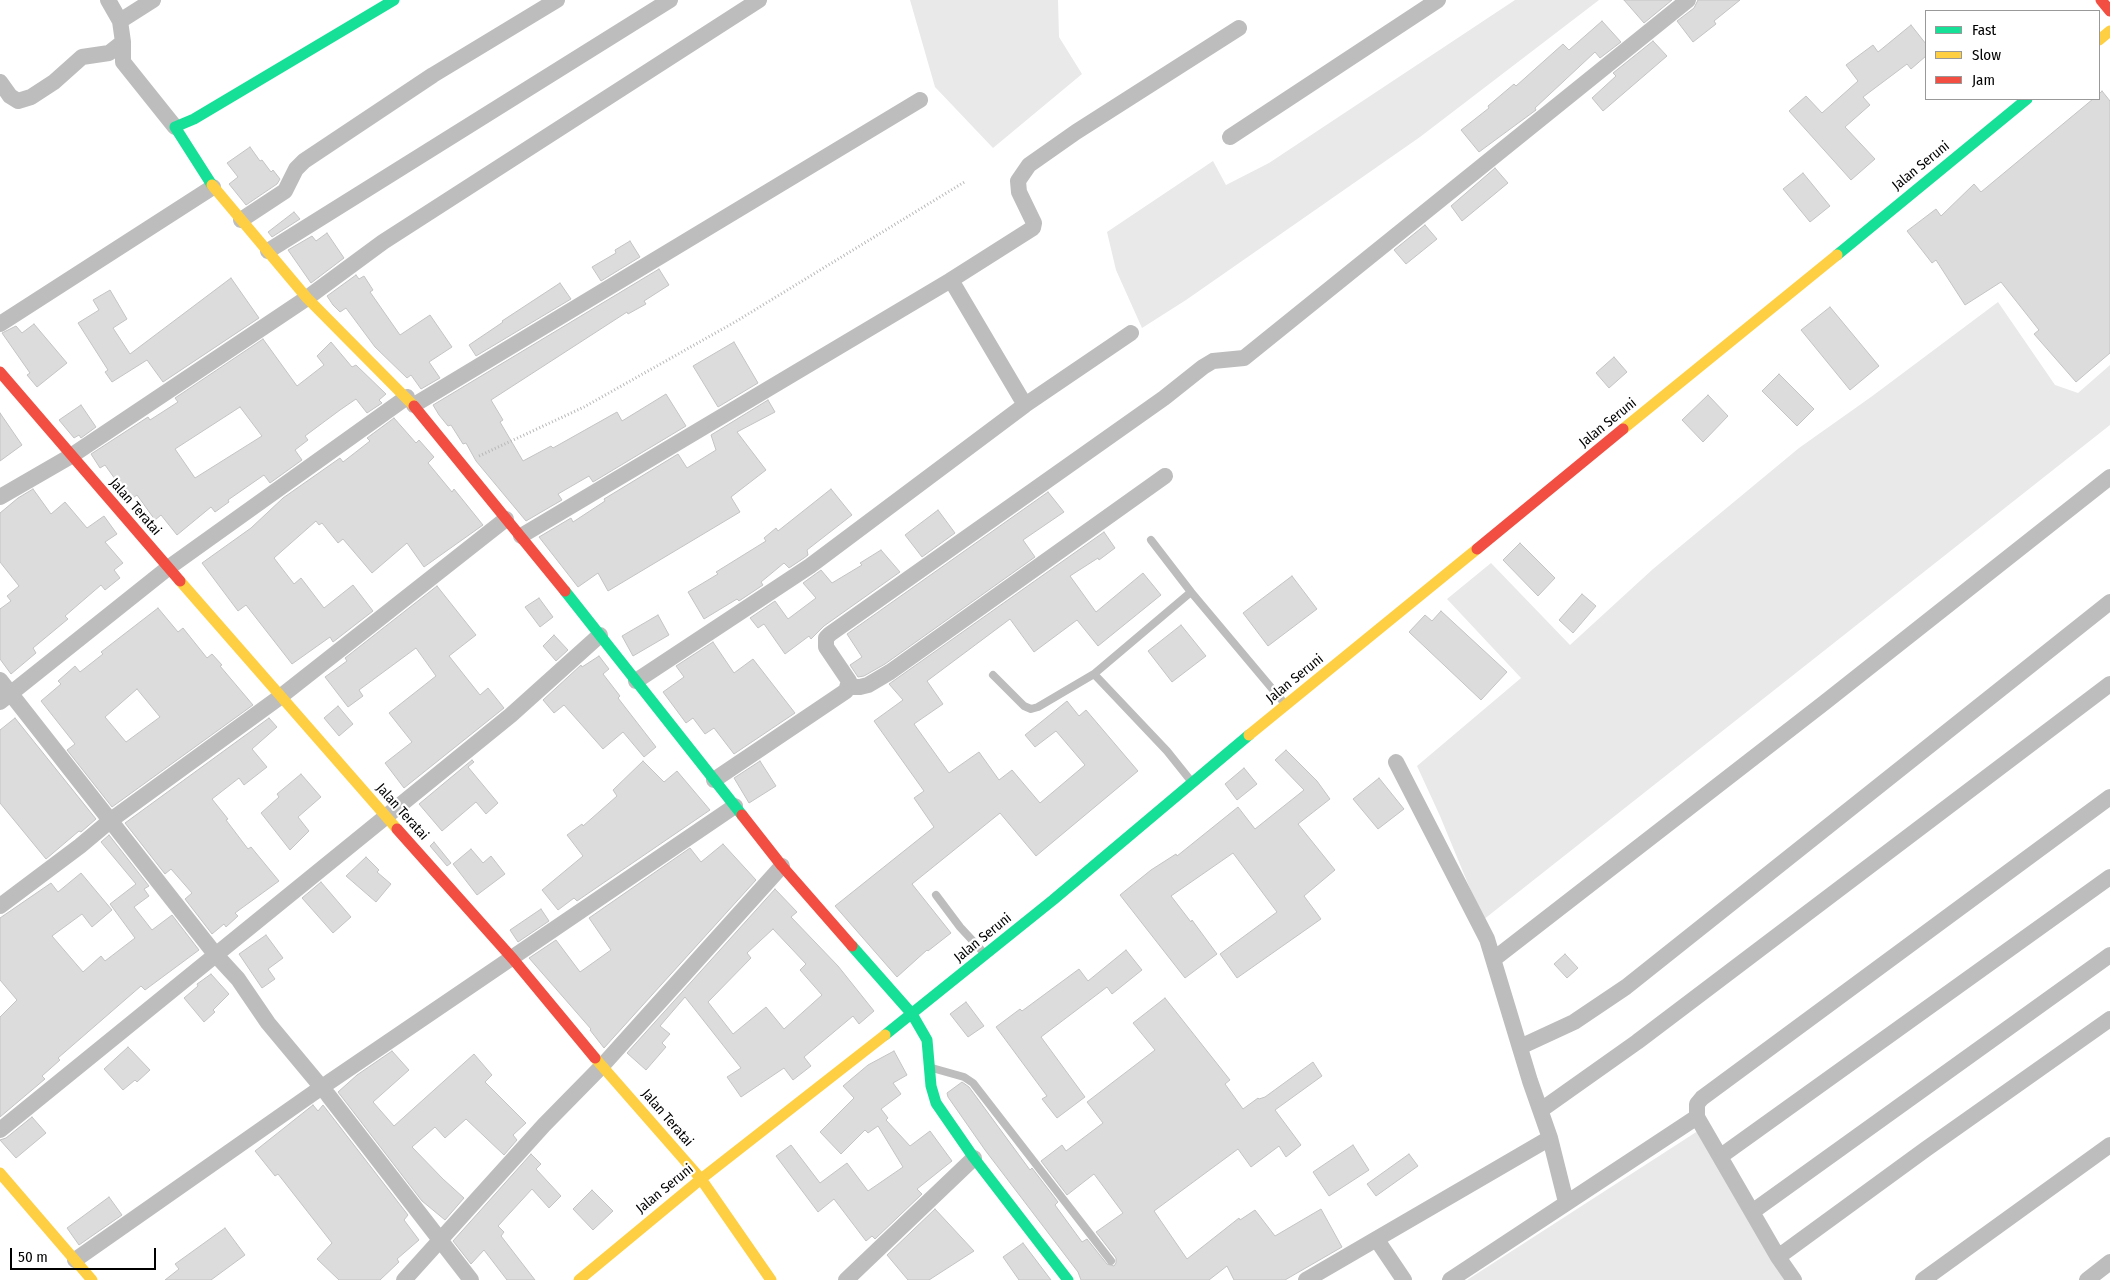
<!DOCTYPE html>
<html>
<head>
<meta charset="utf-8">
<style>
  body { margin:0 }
  #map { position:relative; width:2110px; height:1280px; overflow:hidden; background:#fff; font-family:"Fira Sans Condensed",sans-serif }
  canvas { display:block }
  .legend { position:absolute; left:1925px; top:10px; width:175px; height:90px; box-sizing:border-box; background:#fff; border:1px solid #999; margin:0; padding:6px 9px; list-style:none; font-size:15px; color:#000 }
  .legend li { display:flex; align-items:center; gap:10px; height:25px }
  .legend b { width:25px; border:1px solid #999 }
  .scale { position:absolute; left:10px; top:1248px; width:146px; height:22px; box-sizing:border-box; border:2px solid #000; border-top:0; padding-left:6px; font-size:15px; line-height:18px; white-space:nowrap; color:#000; -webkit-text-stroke:4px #fff; paint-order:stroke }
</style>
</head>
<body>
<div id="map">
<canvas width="2110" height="1280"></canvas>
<ul class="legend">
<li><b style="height:6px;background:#16e098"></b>Fast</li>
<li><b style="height:6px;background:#ffcf43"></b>Slow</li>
<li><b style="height:6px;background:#f24e42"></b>Jam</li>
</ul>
<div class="scale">50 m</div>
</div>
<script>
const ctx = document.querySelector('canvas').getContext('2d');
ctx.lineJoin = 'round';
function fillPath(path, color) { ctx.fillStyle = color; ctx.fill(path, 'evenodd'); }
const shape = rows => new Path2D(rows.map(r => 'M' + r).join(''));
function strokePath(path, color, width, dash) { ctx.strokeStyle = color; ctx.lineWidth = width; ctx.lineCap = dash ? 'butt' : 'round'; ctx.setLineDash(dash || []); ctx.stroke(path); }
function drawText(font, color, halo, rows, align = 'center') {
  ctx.font = font + ' "Fira Sans Condensed",sans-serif'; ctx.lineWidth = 4.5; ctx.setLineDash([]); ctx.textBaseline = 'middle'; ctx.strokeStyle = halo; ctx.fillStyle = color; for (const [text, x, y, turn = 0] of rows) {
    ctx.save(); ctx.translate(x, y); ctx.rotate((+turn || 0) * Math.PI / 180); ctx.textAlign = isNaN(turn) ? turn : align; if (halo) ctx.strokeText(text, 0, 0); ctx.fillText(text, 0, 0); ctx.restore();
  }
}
fillPath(shape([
  [910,0,1058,0,1059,37,1082,74,993,148,935,87],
  [1515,0,1599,0,1420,137,1186,300,1142,328,1116,270,1107,232,1213,161,1226,185,1269,163],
  [1998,302,2055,385,2078,393,2110,365,2110,425,1483,920,1440,816,1417,766,1521,678,1447,599,1491,563,1570,645,1653,569,1799,448,1871,397],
  [1704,1127,1791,1280,1467,1280]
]), '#e9e9e9');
const building = shape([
  [1624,0,1672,0,1644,23,1624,0],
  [1698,0,1740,0,1714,21,1716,24,1693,42,1677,21,1694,8,1698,0],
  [1602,21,1621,42,1600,58,1595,52,1535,108,1536,110,1479,152,1461,130,1489,108,1488,106,1514,84,1516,86,1563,44,1569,50,1602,21],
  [1911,25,1926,44,1926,56,1911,69,1907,64,1863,97,1870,105,1845,127,1875,159,1851,180,1789,111,1806,96,1822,113,1858,81,1846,65,1873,45,1878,52,1911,25],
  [1653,41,1667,56,1603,111,1592,98,1616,76,1613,73,1653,41],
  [2102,91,2110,101,2110,353,2076,382,2034,334,2039,330,2001,282,1965,305,1936,260,1932,263,1907,231,1936,209,1941,216,1974,184,1981,192,2093,99,2099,99,2099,94,2102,91],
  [250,147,260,161,262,160,271,172,273,170,280,179,277,184,246,205,229,184,238,177,227,163,250,147],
  [1495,168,1508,183,1462,221,1451,206,1495,168],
  [1803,173,1830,206,1810,222,1783,189,1803,173],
  [294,212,300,219,272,237,268,232,294,212],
  [1425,225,1437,239,1406,264,1394,250,1425,225],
  [327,233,344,258,311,283,288,250,312,236,316,241,327,233],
  [630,241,640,257,601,281,592,267,616,253,615,250,630,241],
  [659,269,669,285,644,301,646,304,628,314,627,312,491,400,503,420,500,422,523,461,551,446,553,448,617,412,622,421,666,394,686,426,593,482,589,476,558,494,562,500,526,521,476,461,466,443,463,444,451,425,448,426,439,415,433,405,659,269],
  [356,275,359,279,364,276,373,290,370,292,400,335,430,315,452,347,429,362,440,378,421,389,411,375,407,378,375,347,346,308,340,312,333,305,327,296,356,275],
  [231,278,259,318,163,382,147,360,112,382,105,372,108,370,78,323,99,310,93,300,110,290,127,319,113,328,130,354,231,278],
  [560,283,571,299,476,356,469,345,503,322,502,321,560,283],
  [1830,307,1879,366,1850,390,1801,330,1830,307],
  [34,324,67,363,37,387,27,375,30,373,2,333,16,326,22,333,34,324],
  [263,339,297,386,324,365,317,356,331,342,352,367,356,365,386,394,379,400,382,403,367,413,356,399,340,410,305,436,308,440,295,450,302,460,270,483,264,475,228,500,229,502,215,512,211,507,177,535,161,515,155,520,137,495,130,500,105,465,100,468,91,454,148,417,150,420,178,402,175,398,263,339],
  [240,407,262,436,195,478,175,449,240,407],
  [734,342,758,383,718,407,693,366,734,342],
  [1614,357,1627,372,1609,388,1596,373,1614,357],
  [1779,374,1814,409,1797,426,1762,391,1779,374],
  [1708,395,1728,416,1703,442,1682,420,1708,395],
  [768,400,775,412,737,432,766,470,731,497,740,512,608,591,598,573,578,587,539,537,571,518,573,522,605,501,604,499,678,454,687,468,716,450,711,435,768,400],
  [81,405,96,427,81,438,79,435,74,438,59,420,81,405],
  [0,413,22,445,0,461,0,413],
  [394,418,416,443,419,440,434,457,428,463,452,492,454,489,483,525,424,567,407,543,372,573,343,539,338,543,322,523,319,525,316,521,274,558,294,584,301,578,324,608,353,585,373,611,333,642,330,637,292,664,246,605,238,611,202,563,251,528,283,498,340,458,343,462,370,441,367,438,394,418],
  [33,489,51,514,65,502,87,528,104,516,117,534,105,542,123,563,114,570,120,578,105,590,101,585,65,616,68,619,33,648,36,653,11,674,0,659,0,609,11,601,7,596,19,586,0,562,0,513,18,498,33,489],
  [831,489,852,515,807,550,808,555,804,558,789,568,784,563,761,582,763,585,739,601,737,599,704,619,688,592,718,574,716,572,766,541,764,538,776,528,778,531,831,489],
  [1048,492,1064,512,1023,540,1035,557,885,664,864,676,858,677,850,665,862,657,847,634,1048,492],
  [938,510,955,533,922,557,905,535,938,510],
  [1104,532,1115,548,1099,560,1098,558,1070,576,1096,612,1143,573,1161,595,1098,646,1077,620,1034,652,1010,619,927,681,943,704,914,724,949,773,979,752,999,780,1012,770,1040,803,1085,765,1056,731,1035,747,1025,735,1067,701,1079,716,1086,710,1138,771,1036,856,1000,813,912,884,951,933,928,951,927,950,897,977,835,906,934,827,914,798,924,791,874,721,903,700,889,684,1104,532],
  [1520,543,1555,578,1538,596,1503,560,1520,543],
  [881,550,900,572,824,626,811,639,809,636,785,654,764,624,758,628,750,618,775,601,788,619,816,598,803,583,821,570,832,583,862,565,860,563,881,550],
  [1292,576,1317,609,1268,646,1243,613,1292,576],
  [437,586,476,635,449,656,480,695,488,688,504,708,404,788,385,763,412,742,389,713,436,676,416,648,359,690,363,696,348,707,325,677,347,661,345,658,437,586],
  [1582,594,1596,606,1573,633,1559,620,1582,594],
  [539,598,553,617,540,627,525,607,539,598],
  [158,608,178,632,183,628,207,658,212,654,222,665,220,666,253,705,112,807,67,750,75,744,41,701,61,684,58,681,75,666,80,672,103,654,101,652,158,608],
  [137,689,160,717,126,742,105,717,137,689],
  [1441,611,1507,672,1481,700,1409,632,1425,615,1432,621,1441,611],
  [658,615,669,635,633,656,622,636,658,615],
  [1181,625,1206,656,1172,682,1148,651,1181,625],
  [554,635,568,650,556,661,543,646,554,635],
  [713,642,734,673,753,659,795,713,734,754,714,728,705,734,693,718,686,723,663,692,684,677,676,666,713,642],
  [599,656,609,669,603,674,620,696,618,698,656,747,644,757,623,732,603,749,564,705,554,713,543,700,581,665,582,667,599,656],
  [338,706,353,724,339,736,324,718,338,706],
  [15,718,96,819,81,832,79,831,46,859,0,803,0,730,15,718],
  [269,718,277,727,252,749,267,767,244,785,239,778,212,799,228,819,226,820,248,849,251,847,279,881,235,913,238,916,226,927,224,924,212,934,185,899,192,893,171,869,165,874,125,823,269,718],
  [1286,750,1317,781,1330,799,1298,824,1335,870,1304,896,1321,919,1237,978,1220,954,1277,912,1233,853,1171,896,1191,922,1192,920,1217,954,1185,978,1120,895,1151,870,1176,854,1177,856,1238,807,1255,829,1304,790,1275,760,1286,750],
  [472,760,474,762,468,767,498,803,486,814,476,802,442,831,419,804,472,760],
  [643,761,664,782,677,771,710,810,577,901,574,898,558,910,542,890,583,856,567,835,582,824,583,826,617,796,613,790,643,761],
  [760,761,776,786,749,803,734,778,760,761],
  [1244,768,1257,784,1237,800,1225,784,1244,768],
  [301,774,321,797,298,817,309,831,290,850,261,813,279,797,277,794,301,774],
  [1379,778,1404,809,1378,829,1353,799,1379,778],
  [109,835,149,886,144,889,149,896,134,907,152,930,172,915,199,950,145,990,141,986,58,1058,60,1060,42,1076,45,1079,0,1117,0,1017,17,1000,0,980,0,918,51,883,58,892,81,873,112,910,92,927,82,914,52,936,83,972,101,956,105,961,135,938,110,904,136,884,101,842,109,835],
  [434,842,451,863,447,866,430,846,434,842],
  [723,844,756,880,604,1048,590,1030,591,1029,529,958,556,940,580,972,611,950,589,918,690,848,701,862,723,844],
  [471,849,483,863,491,856,505,874,477,895,453,864,471,849],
  [366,857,379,870,377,872,391,884,376,902,346,876,366,857],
  [321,882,351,917,333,933,302,898,321,882],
  [775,889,797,912,791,917,838,966,874,1011,859,1024,853,1016,804,1057,811,1066,793,1080,784,1068,741,1097,727,1077,741,1068,685,997,660,1026,670,1034,662,1043,666,1047,646,1070,627,1053,775,889],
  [773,929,806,964,800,970,822,995,784,1029,766,1007,733,1034,708,1002,751,958,747,953,773,929],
  [541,909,549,921,518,942,510,930,541,909],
  [266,935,283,958,268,969,275,979,262,988,239,954,266,935],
  [1126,950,1142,970,1112,994,1107,987,1041,1037,1085,1097,1057,1118,1042,1099,1047,1096,996,1027,1020,1009,1022,1011,1079,969,1088,981,1126,950],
  [1565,954,1578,968,1567,978,1554,964,1565,954],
  [211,974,229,994,213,1010,215,1012,204,1022,184,998,198,986,197,984,211,974],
  [1165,998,1230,1080,1225,1084,1243,1109,1258,1098,1259,1099,1265,1097,1313,1062,1322,1076,1275,1110,1301,1145,1286,1157,1279,1146,1251,1167,1238,1149,1154,1211,1187,1259,1239,1218,1240,1220,1255,1210,1275,1236,1321,1209,1342,1247,1285,1280,1234,1280,1227,1266,1209,1280,1081,1280,1078,1272,985,1150,948,1097,947,1093,962,1082,969,1087,1030,1170,1032,1168,1058,1202,1055,1205,1082,1242,1087,1239,1107,1264,1114,1266,1116,1263,1116,1258,1096,1232,1123,1213,1094,1174,1067,1195,1041,1161,1062,1145,1066,1151,1103,1123,1087,1102,1155,1050,1133,1023,1165,998],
  [966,1002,984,1026,968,1037,950,1014,966,1002],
  [128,1047,150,1070,137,1082,135,1080,123,1090,104,1069,128,1047],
  [392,1051,409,1070,373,1102,394,1126,474,1054,492,1075,485,1082,526,1123,513,1135,517,1140,504,1155,466,1119,445,1138,435,1127,412,1147,443,1179,464,1198,445,1220,422,1201,338,1092,357,1075,392,1051],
  [894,1051,907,1075,893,1083,901,1094,881,1109,888,1118,886,1120,910,1146,930,1131,952,1161,917,1189,922,1194,875,1239,872,1236,866,1241,834,1199,818,1212,776,1156,791,1145,820,1183,847,1163,868,1191,903,1167,878,1126,868,1133,865,1130,841,1154,820,1132,854,1098,843,1086,868,1065,894,1051],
  [313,1105,318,1111,323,1105,408,1215,404,1220,419,1240,397,1259,399,1262,380,1280,339,1280,317,1259,332,1243,278,1174,275,1176,255,1151,313,1105],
  [32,1117,46,1133,16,1158,0,1140,6,1138,32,1117],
  [1353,1145,1369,1170,1329,1196,1313,1172,1353,1145],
  [531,1154,541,1164,536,1169,561,1196,549,1208,532,1189,498,1226,504,1232,501,1236,535,1280,507,1280,484,1250,471,1264,453,1241,531,1154],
  [1409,1154,1418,1166,1376,1196,1367,1184,1409,1154],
  [592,1190,613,1211,593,1230,573,1209,592,1190],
  [109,1197,122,1215,79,1245,67,1228,109,1197],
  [935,1209,974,1251,929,1280,908,1280,887,1255,935,1209],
  [225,1228,245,1255,211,1280,165,1280,179,1269,175,1264,225,1228],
  [1023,1243,1051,1280,1019,1280,1003,1257,1023,1243]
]);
fillPath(building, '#dcdcdc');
strokePath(building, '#c4c4c4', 1);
strokePath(shape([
  [479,456,584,407,735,322,966,181]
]), '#b8b8b8', 3, [1, 2.5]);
strokePath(shape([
  [1151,540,1191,592,1285,704],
  [1094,674,1191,592],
  [993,675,1024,706,1031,709,1038,707,1094,674,1167,751,1191,781],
  [936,895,960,927,984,953],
  [932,1068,964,1077,973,1083,1111,1261]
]), '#bdbdbd', 8);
strokePath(shape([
  [108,0,120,21,123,42,123,62,175,127],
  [120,21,153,0],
  [0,82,10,96,18,101,31,97,54,82,82,57,109,53,123,42],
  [1230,137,1438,0],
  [241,220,285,191,296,169,304,161,433,75,557,0],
  [268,251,670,0],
  [951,280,1025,405],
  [0,324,213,187],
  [414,405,920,100],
  [0,497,71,456,307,298,383,242,759,0],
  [521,536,951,280,1033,228,1034,223,1019,192,1018,181,1029,165,1076,132,1239,28],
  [0,680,215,954,238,979,268,1023,328,1095,471,1280],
  [636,681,810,566,1025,405,1131,333],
  [848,687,860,687,868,685,890,672,1165,476],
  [0,702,168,568,407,397],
  [1396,762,1487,939,1530,1081,1550,1138,1566,1202],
  [714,780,846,691,849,681,826,647,826,638,830,634,1164,398,1203,367,1213,361,1244,358,1688,0],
  [0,906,80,846,111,820,280,697,506,519],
  [1494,959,1824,703,2110,477],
  [1520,1047,1574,1022,1626,987,2110,602],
  [1541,1110,1637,1042,2110,684],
  [1697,1117,1697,1104,1702,1098,2110,797],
  [0,1130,511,715,600,635],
  [1721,1156,2110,877],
  [1752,1212,2110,955],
  [1377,1240,1404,1280],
  [1778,1257,1926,1149,2110,1019],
  [75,1260,322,1087,735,806],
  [404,1280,544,1125,602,1066,782,866],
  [846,1280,974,1158],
  [1306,1280,1550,1138],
  [1450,1280,1697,1117,1778,1257,1794,1280],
  [1923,1280,2110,1145],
  [2087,1280,2110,1262]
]), '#bdbdbd', 16);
strokePath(shape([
  [212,185,175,127,194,119,394,0],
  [1837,255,2027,99],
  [565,591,742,815],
  [852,946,912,1014,927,1040,931,1086,936,1103,974,1158,1068,1280],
  [885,1035,1053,900,1249,735]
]), '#16e098', 11);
strokePath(shape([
  [2099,40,2110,31],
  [212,185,307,298,414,406],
  [1623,429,1837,255],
  [180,581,397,829],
  [1249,735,1477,549],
  [595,1058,701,1179,771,1280],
  [0,1173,92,1280],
  [579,1280,701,1179,885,1035]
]), '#ffcf43', 11);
strokePath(shape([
  [2101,0,2110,11],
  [0,372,180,581],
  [414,406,565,591],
  [1477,549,1623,429],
  [742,815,782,866,852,946],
  [397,829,513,959,595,1058]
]), '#f24e42', 11);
drawText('14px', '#000', '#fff', [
  ["Jalan Seruni",1921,166,-39],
  ["Jalan Seruni",1608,423,-39],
  ["Jalan Teratai",135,507,49],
  ["Jalan Seruni",1295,679,-39],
  ["Jalan Teratai",402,812,48],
  ["Jalan Seruni",983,938,-39],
  ["Jalan Teratai",667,1118,49],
  ["Jalan Seruni",665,1189,-39]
]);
</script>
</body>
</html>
